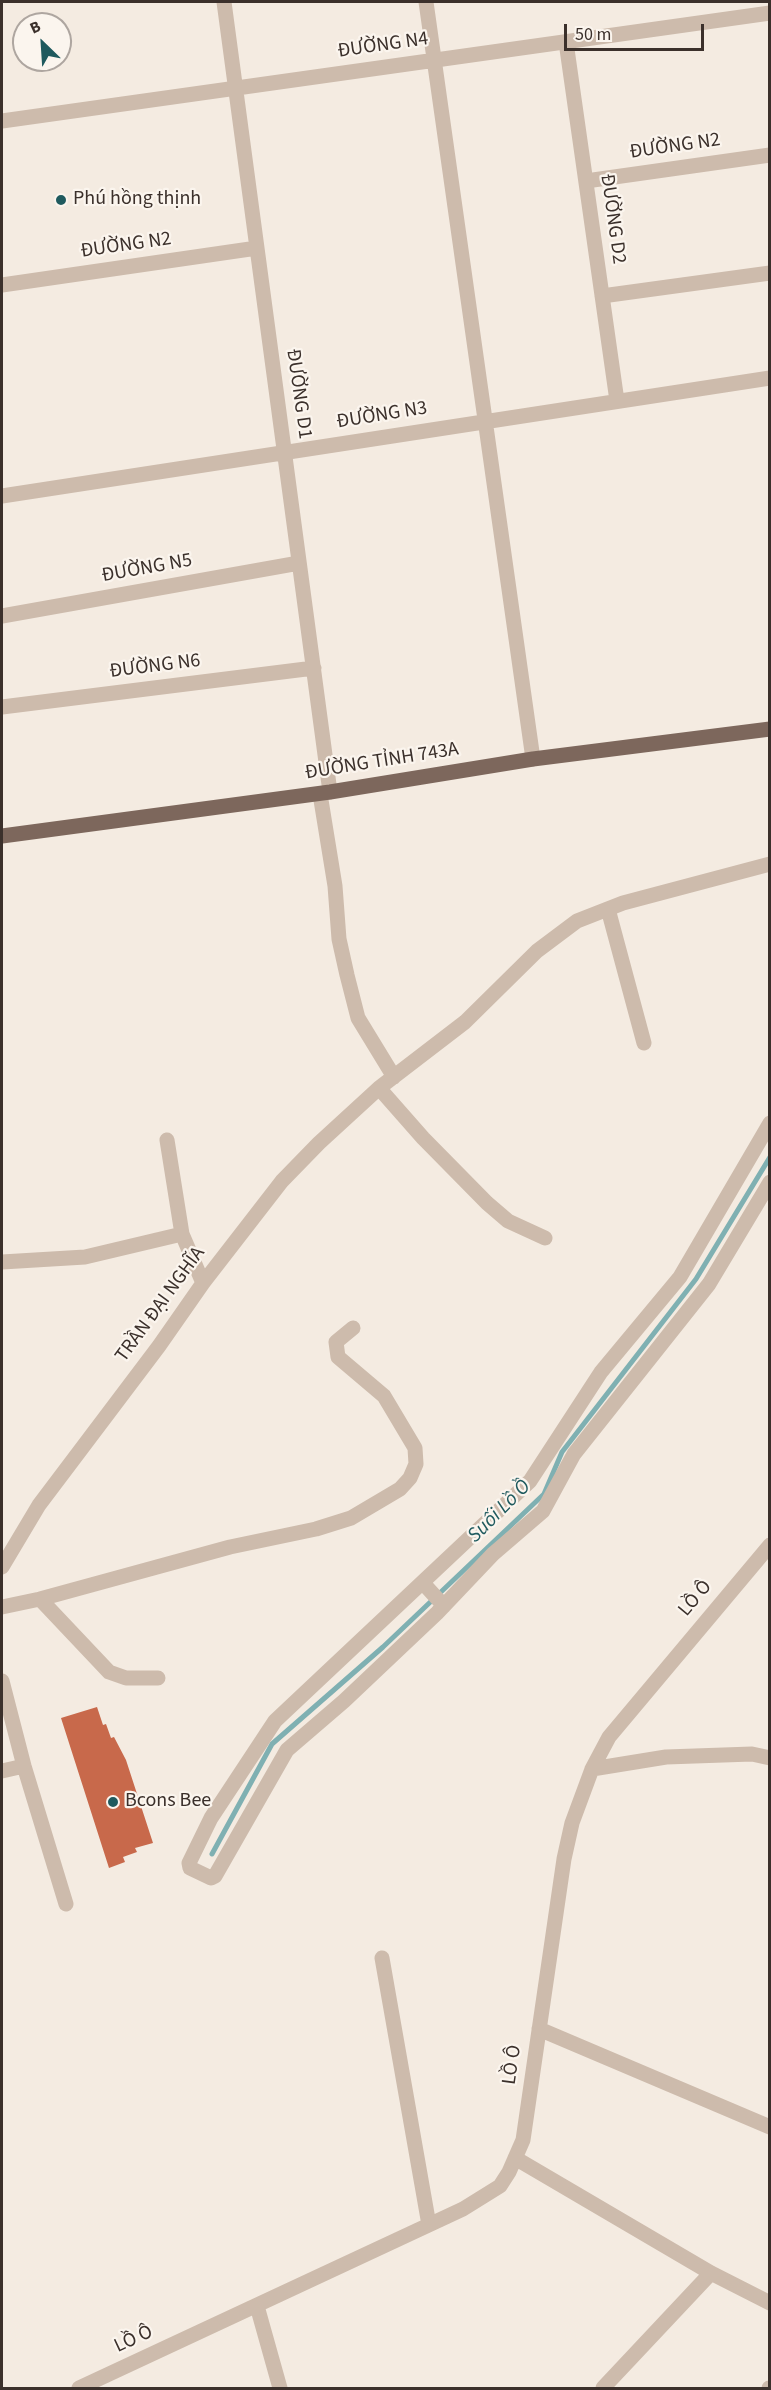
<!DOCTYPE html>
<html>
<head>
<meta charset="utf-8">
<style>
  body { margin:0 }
  #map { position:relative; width:771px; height:2390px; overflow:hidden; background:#f4ebe1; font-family:"Source Sans 3",sans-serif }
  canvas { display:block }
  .frame { position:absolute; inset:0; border:3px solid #3b302b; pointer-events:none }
  .north { position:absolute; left:12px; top:12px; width:60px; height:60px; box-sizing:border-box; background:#fbf5ee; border:2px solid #aea6a0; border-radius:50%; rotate:335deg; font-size:16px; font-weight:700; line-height:24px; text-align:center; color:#3b302b }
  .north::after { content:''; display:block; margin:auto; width:21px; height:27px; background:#1f5a5e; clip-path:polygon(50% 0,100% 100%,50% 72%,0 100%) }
  .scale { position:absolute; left:564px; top:24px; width:140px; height:27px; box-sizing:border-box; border:3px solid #3b302b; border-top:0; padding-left:8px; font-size:18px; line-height:21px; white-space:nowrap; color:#3b302b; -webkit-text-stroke:4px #fbf5ee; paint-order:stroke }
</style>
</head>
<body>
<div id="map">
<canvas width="771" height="2390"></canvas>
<div class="frame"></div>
<div class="north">B</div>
<div class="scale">50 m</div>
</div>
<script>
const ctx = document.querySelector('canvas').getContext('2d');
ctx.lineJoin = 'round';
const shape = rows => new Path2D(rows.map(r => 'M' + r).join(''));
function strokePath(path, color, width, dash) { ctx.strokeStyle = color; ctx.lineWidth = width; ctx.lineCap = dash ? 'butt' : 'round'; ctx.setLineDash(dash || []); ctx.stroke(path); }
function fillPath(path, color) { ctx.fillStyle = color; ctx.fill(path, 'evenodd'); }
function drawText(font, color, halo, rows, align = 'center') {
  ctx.font = font + ' "Source Sans 3",sans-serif'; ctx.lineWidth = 4.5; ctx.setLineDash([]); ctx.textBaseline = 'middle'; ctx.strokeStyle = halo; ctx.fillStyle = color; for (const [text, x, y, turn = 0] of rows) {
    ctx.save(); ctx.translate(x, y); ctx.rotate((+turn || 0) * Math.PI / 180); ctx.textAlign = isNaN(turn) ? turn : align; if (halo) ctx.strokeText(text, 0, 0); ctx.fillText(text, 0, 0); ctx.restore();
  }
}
strokePath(shape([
  [212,1854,272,1744,383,1647,544,1494,562,1452,696,1279,770,1157]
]), '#7fb0b2', 5);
fillPath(shape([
  [97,1707,103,1725,106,1724,111,1738,114,1737,126,1760,153,1843,135,1848,137,1852,123,1857,125,1862,109,1868,61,1718]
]), '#c8694b');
strokePath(shape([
  [224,2,330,792],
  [426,2,533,759],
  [566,42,617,401],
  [2,121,770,13],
  [586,181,770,155],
  [2,285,257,248],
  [602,296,770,273],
  [2,496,770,378],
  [2,616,299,563],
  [2,707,314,668],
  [320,794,335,886,339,939,347,975,358,1018,394,1077],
  [608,909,644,1043],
  [379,1088,423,1138,487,1203,508,1221,545,1238],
  [770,1123,680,1277,601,1372,530,1481,275,1721,211,1818,189,1863,190,1868,211,1878,215,1876,287,1750,344,1701,437,1613,493,1554,543,1511,574,1454,709,1284,770,1182],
  [167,1140,182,1234],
  [2,1262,85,1257,182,1234,203,1283],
  [2,1567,39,1505,159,1346,203,1283,282,1181,319,1143,379,1088,465,1022,537,951,577,921,623,903,770,864],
  [423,1583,444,1606],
  [40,1599,109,1672,126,1678,158,1678],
  [2,1607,40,1599,230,1547,316,1529,351,1518,400,1489,410,1478,416,1464,415,1448,384,1396,338,1357,336,1342,353,1328],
  [2,1681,24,1766,66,1904],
  [592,1769,666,1757,752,1754,770,1758],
  [2,1771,24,1766],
  [382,1958,429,2225],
  [539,2029,770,2127],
  [515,2158,711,2273,770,2303],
  [257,2306,280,2388],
  [79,2388,463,2209,500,2186,509,2172,523,2140,564,1859,572,1823,592,1769,609,1737,770,1545],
  [603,2388,711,2273],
  [769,2388,770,2388]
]), '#cdbbac', 15);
strokePath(shape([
  [2,836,330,792,533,759,770,729]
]), '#7d675c', 15);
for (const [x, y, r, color] of [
  [61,200,6,"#1f5a5e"],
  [113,1802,6,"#1f5a5e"]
]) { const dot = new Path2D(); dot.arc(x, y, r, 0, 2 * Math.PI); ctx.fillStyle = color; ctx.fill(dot); strokePath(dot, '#fbf5ee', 2); }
drawText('20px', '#3b302b', '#fbf5ee', [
  ["ĐƯỜNG N4",383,46,-8],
  ["ĐƯỜNG N2",675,147,-8],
  ["ĐƯỜNG D2",612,219,82],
  ["ĐƯỜNG N2",126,246,-8],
  ["ĐƯỜNG D1",298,394,82],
  ["ĐƯỜNG N3",382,416,-9],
  ["ĐƯỜNG N5",147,569,-10],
  ["ĐƯỜNG N6",155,667,-7],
  ["ĐƯỜNG TỈNH 743A",382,762,-9],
  ["TRẦN ĐẠI NGHĨA",161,1305,-54],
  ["LỒ Ô",696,1599,-50],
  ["LỒ Ô",513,2065,-82],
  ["LỒ Ô",134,2340,-25]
]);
drawText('20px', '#3b302b', '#fbf5ee', [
  ["Phú hồng thịnh",73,200],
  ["Bcons Bee",125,1802]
], 'left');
drawText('italic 21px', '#1f5a5e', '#fbf5ee', [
  ["Suối Lồ Ồ",500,1512,-45]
]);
</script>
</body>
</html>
